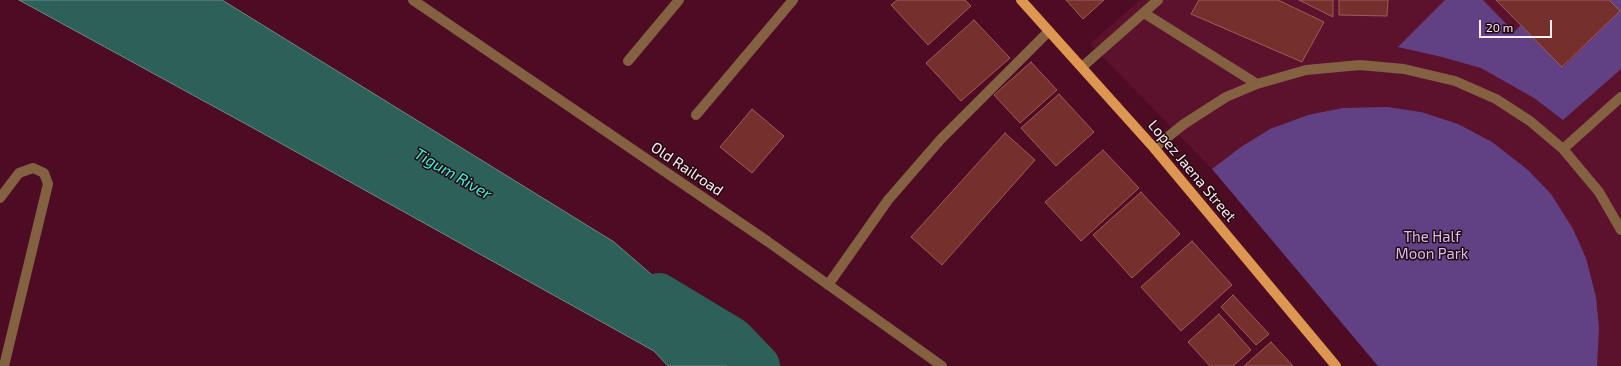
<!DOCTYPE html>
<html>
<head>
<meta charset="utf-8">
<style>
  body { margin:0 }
  #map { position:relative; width:1621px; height:366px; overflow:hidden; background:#4e0c24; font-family:"Exo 2",sans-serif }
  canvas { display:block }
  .scale { position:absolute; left:1479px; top:20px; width:73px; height:18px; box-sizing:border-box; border:2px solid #ffedf1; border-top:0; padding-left:5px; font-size:12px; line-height:14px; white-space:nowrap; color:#ffedf1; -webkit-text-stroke:3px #230810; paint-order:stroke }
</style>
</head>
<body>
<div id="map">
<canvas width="1621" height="366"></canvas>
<div class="scale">20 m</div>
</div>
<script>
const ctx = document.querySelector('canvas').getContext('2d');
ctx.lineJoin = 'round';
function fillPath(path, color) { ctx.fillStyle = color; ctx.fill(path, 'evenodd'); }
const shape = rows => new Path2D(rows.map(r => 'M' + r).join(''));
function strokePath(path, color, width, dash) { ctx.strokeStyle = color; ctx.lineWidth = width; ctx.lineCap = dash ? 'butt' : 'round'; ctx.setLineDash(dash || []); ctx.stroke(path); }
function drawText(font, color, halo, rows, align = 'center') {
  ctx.font = font + ' "Exo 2",sans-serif'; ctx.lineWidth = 3; ctx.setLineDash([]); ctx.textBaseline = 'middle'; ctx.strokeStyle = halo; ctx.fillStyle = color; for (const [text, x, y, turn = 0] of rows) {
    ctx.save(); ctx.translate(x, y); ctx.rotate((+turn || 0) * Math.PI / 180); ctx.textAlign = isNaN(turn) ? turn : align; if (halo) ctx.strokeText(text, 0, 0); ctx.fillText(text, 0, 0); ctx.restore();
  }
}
fillPath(shape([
  [1140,0,1621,0,1621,366,1378,366,1212,169,1090,44]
]), '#5c122d');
fillPath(shape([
  [1445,0,1483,0,1514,32,1521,25,1563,67,1620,11,1609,0,1621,0,1621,69,1563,120,1534,98,1481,68,1442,57,1398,47],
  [1387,107,1421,112,1458,124,1492,142,1528,170,1551,194,1573,229,1586,258,1596,297,1599,328,1597,366,1378,366,1212,169,1241,147,1270,129,1308,115,1343,108]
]), '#614184');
const water = shape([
  [19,0,222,0,614,242,757,366,668,366,654,351,255,129,19,0]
]);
fillPath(water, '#2c6059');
strokePath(water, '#6b8a87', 1);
strokePath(shape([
  [659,295,732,339,758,366]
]), '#2c6059', 44);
const building = shape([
  [897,0,965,0,971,6,928,45,891,5,897,0],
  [1066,0,1104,0,1083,19,1066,0],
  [1199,0,1278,0,1324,22,1302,62,1191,14,1199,0],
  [1299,0,1333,0,1333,17,1299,0],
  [1339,0,1388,0,1387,16,1339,15,1339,0],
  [1496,0,1609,0,1620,11,1562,67,1496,0],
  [974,20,1010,58,961,101,926,63,974,20],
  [1031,62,1057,90,1020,123,994,95,1031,62],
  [1059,94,1094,132,1056,166,1021,128,1059,94],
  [752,109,784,136,752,173,720,147,752,109],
  [1005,133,1035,160,942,265,911,237,1005,133],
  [1103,150,1139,188,1081,241,1045,202,1103,150],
  [1141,192,1180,234,1132,278,1093,235,1141,192],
  [1192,241,1232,285,1181,331,1141,287,1192,241],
  [1233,295,1269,334,1256,345,1221,307,1233,295],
  [1219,314,1251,350,1233,366,1210,366,1188,342,1219,314],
  [1271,342,1293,366,1244,366,1271,342]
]);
fillPath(building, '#75302e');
strokePath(building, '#a35a55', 1);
strokePath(shape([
  [1144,13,1257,84],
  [1082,67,1158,0],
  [1154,148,1184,124,1226,97,1257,84,1306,70,1360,65,1404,69,1455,81,1496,99,1530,121,1563,149,1599,192,1621,230],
  [1563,149,1621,97]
]), '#836141', 10);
strokePath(shape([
  [413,0,767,241,942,366],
  [628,61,679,0],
  [696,115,793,0],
  [0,198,19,173,33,168,44,173,48,184,4,366],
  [828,285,888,200,941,139,1049,31]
]), '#836141', 10);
strokePath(shape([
  [1021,0,1154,148,1336,366]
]), '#dd9750', 10);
drawText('15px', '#ffedf1', '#230810', [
  ["Old Railroad",687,169,34],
  ["Lopez Jaena Street",1192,171,50]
]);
drawText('15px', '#d4bfef', '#230810', [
  ["The Half",1432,237],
  ["Moon Park",1432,254]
]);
drawText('italic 16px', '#45efdd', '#230810', [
  ["Tigum River",453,174,30]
]);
</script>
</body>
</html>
